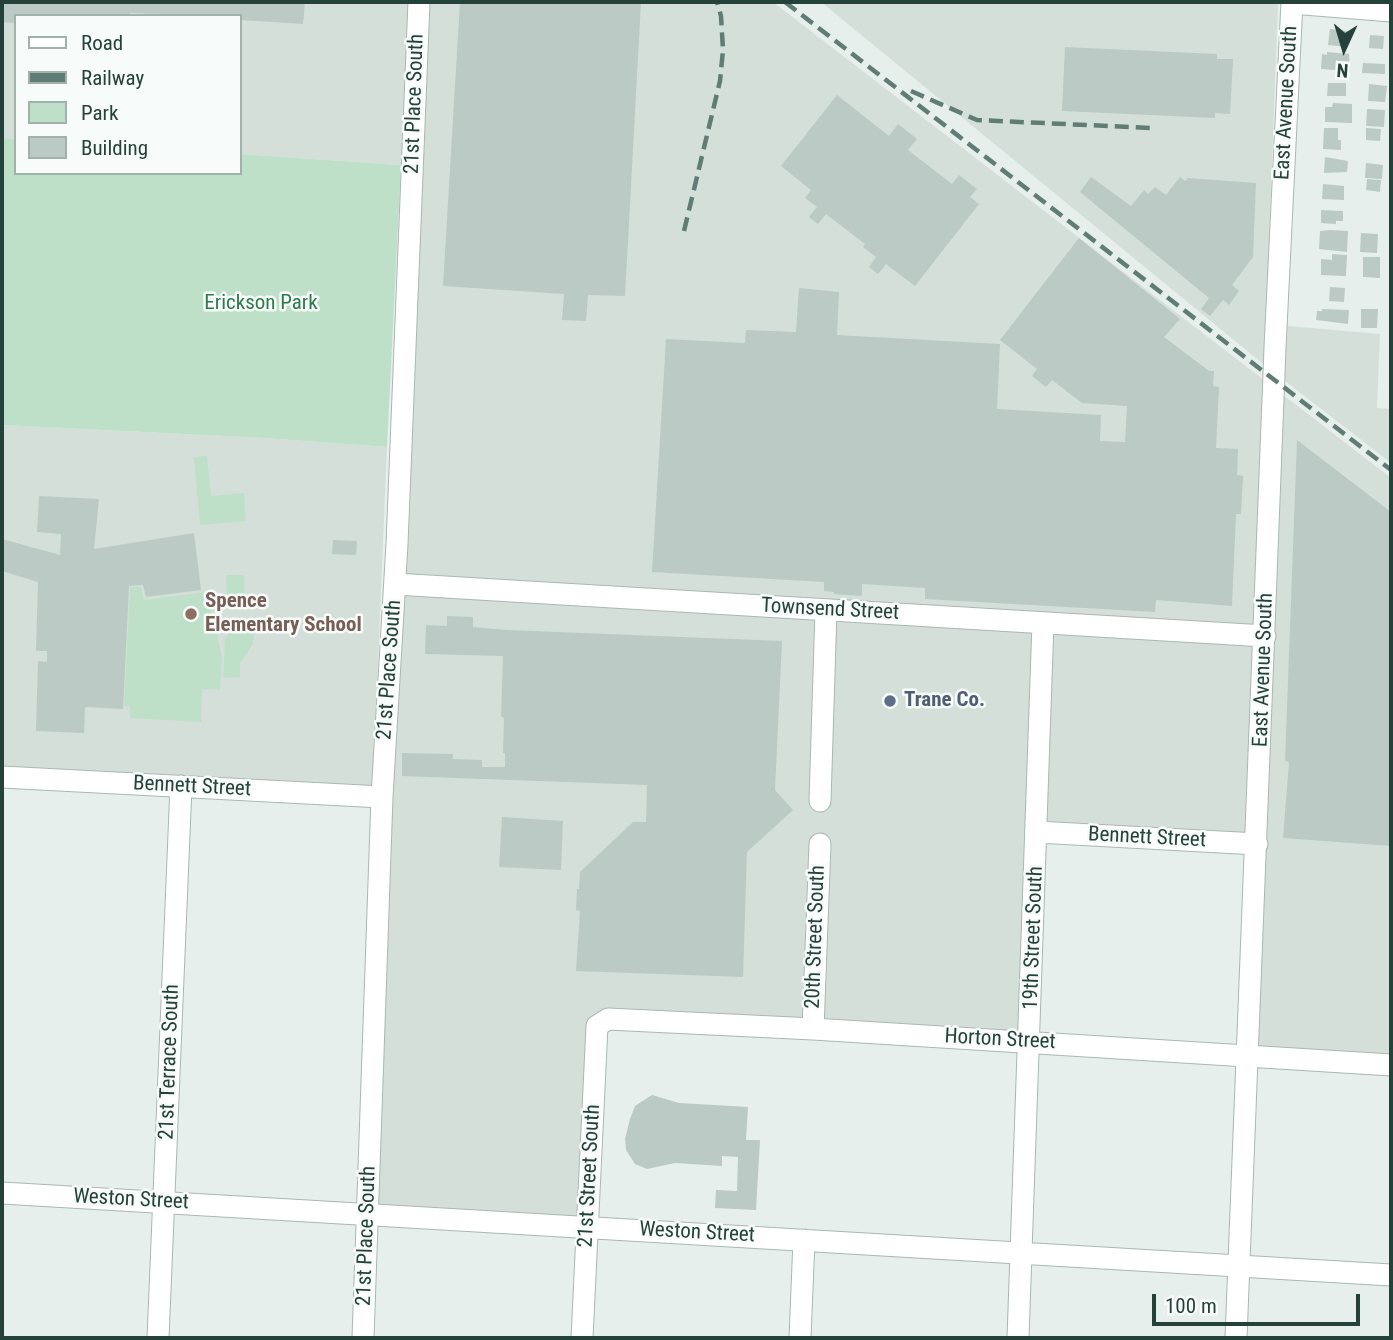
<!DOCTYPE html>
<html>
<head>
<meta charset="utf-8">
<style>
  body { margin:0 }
  #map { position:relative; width:1393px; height:1340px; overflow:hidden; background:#e6efeb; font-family:"Roboto Condensed",sans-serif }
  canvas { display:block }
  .frame { position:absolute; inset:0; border:4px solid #24423a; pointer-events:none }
  .legend { position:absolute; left:14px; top:14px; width:228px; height:161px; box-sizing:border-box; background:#f7fbf9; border:2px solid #a3b1ad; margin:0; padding:9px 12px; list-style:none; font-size:21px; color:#24423a }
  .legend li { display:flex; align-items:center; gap:14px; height:35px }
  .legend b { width:35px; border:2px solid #a3b1ad }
  .north { position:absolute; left:1309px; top:14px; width:70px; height:70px; -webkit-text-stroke:5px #f7fbf9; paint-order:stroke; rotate:184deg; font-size:19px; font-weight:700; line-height:28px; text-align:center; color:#24423a }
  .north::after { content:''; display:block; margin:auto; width:24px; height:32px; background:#24423a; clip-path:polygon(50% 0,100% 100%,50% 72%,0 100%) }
  .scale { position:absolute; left:1152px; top:1294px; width:208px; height:32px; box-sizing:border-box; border:4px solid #24423a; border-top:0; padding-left:9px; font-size:21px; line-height:24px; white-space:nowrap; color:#24423a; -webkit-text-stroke:5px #f7fbf9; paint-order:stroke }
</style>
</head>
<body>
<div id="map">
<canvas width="1393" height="1340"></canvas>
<div class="frame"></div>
<ul class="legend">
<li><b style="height:9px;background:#fff"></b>Road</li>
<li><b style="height:9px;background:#5f7d75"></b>Railway</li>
<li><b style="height:19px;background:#bfe0c8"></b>Park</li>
<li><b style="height:19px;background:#bbcac4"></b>Building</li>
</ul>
<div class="north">N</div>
<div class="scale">100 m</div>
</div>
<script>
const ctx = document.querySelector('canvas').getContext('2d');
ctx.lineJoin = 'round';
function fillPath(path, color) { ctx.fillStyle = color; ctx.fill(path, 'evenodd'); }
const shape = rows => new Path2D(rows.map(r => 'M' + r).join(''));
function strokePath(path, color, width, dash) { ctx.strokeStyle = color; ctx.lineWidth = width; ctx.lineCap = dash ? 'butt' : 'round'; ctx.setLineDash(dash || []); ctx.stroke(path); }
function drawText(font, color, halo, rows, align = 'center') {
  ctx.font = font + ' "Roboto Condensed",sans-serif'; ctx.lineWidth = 5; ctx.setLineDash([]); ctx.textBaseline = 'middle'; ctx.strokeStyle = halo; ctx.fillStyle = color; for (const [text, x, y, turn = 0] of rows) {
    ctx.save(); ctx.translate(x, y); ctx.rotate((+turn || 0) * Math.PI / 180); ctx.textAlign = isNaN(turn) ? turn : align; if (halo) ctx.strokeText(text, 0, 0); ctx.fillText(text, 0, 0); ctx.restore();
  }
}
fillPath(shape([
  [2,2,773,2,1391,478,1391,1065,1248,1054,1256,844,1038,832,1030,1042,608,1019,587,1227,369,1214,416,166,240,154,240,16,16,16,16,139,2,138],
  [821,2,1278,2,1266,324,1380,334,1377,408,1391,409,1391,463,1262,363],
  [2,425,264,438,387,447,373,781,369,788,2,767,4,654,2,638]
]), '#d4dfda');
fillPath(shape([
  [2,138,16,139,16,173,240,173,240,154,401,165,387,447,264,438,2,425],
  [207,456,211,496,244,493,246,521,200,525,194,457],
  [226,575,244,575,245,603,227,604],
  [130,587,141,587,144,600,207,592,222,657,220,690,202,689,201,722,130,718,130,707,124,706],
  [250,626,254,632,253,644,240,663,240,677,223,678,225,638,233,627]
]), '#bfe0c8');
fillPath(shape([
  [2,2,305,2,303,24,240,20,240,16,130,13,129,16,16,16,16,23,2,22],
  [460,2,641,2,625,296,588,295,586,321,562,320,564,294,443,286],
  [1330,29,1348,31,1346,47,1328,45],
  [1370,35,1384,36,1383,49,1369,48],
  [1065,47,1217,54,1217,59,1233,59,1230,114,1215,113,1215,118,1062,111],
  [1327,52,1349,54,1350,71,1321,69,1322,54,1327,55],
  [1363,63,1385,64,1385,74,1362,73],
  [1328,83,1346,83,1346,96,1327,96],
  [1369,84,1387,86,1385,102,1368,101],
  [837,95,889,136,898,124,917,139,908,150,952,184,959,175,977,189,970,197,979,204,915,286,886,264,878,274,869,267,876,257,863,247,865,244,826,214,818,224,809,217,817,207,805,198,811,190,781,166],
  [1333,103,1352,104,1352,123,1325,122,1325,107,1332,107],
  [1367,109,1385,110,1384,127,1366,126],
  [1324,128,1338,128,1338,140,1341,140,1341,150,1323,149],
  [1366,128,1381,129,1380,141,1366,140],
  [1325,157,1348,161,1347,172,1324,173],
  [1366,163,1383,165,1382,179,1365,178],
  [1091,177,1131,206,1144,190,1148,194,1155,187,1166,195,1180,177,1185,181,1188,178,1256,183,1253,257,1232,285,1239,291,1229,305,1223,300,1210,316,1201,309,1209,298,1080,192],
  [1367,179,1381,180,1380,192,1366,190],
  [1323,184,1344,186,1344,200,1322,199],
  [1321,210,1343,211,1343,221,1336,221,1336,224,1321,223],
  [1330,230,1348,231,1347,252,1319,249,1320,231],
  [1361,233,1378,234,1377,253,1360,252],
  [1079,238,1180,319,1164,337,1209,371,1214,371,1213,386,1219,387,1216,448,1238,449,1237,475,1243,476,1241,514,1236,514,1232,606,1156,600,1155,612,925,599,925,588,862,584,862,596,834,594,834,592,824,591,824,582,652,572,666,339,745,343,746,330,796,332,799,288,839,292,837,335,1000,344,997,409,1101,415,1100,441,1125,442,1127,406,1082,403,1052,380,1046,387,1032,376,1037,369,1000,340],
  [1332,254,1347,255,1346,276,1321,275,1321,259,1332,260],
  [1363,257,1380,257,1380,278,1363,277],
  [1330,287,1345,288,1344,302,1329,301],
  [1322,309,1349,310,1348,324,1316,320,1317,311,1322,311],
  [1361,309,1378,309,1377,328,1361,328],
  [1297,440,1391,512,1391,846,1283,838,1289,762,1285,761],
  [39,496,99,499,94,549,194,533,201,590,146,597,143,585,129,586,123,709,85,707,84,733,36,731,38,661,47,662,47,651,36,651,38,582,2,571,2,539,60,555,61,534,37,532],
  [333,540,357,541,356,555,332,554],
  [447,616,473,617,473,627,507,630,782,641,775,790,793,810,747,852,743,977,576,971,580,911,576,910,577,889,579,889,580,872,633,822,646,822,647,785,402,776,402,753,453,754,453,759,482,760,482,767,505,767,505,753,503,753,504,718,501,716,503,656,425,654,426,625,447,626],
  [502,817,563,821,561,870,499,867],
  [652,1095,679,1103,748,1107,746,1140,760,1140,756,1210,715,1208,716,1190,737,1191,738,1157,722,1156,722,1166,675,1163,647,1169,635,1164,626,1150,625,1139,630,1119,635,1106]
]), '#bbcac4');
const minor = shape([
  [1292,3,1391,11],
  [395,584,1265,636],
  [2,777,382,797],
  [820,801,826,610],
  [1037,832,1257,844],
  [813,1029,820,844],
  [2,1193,1391,1275],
  [158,1338,181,786],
  [363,1338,382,797,397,544,419,2],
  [582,1338,597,1026,608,1019,813,1029,1391,1065],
  [800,1338,804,1240],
  [1018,1338,1043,623],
  [1236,1338,1275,348,1292,2]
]);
strokePath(minor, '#a8b8b2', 23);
strokePath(minor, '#fff', 21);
strokePath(shape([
  [785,2,1391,470],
  [911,91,977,120,1151,128],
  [684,231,720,81,723,50,721,16,717,2]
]), '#5f7d75', 4.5, [14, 7]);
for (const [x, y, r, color] of [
  [191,614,7,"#8d6e63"],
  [890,701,7,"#5c6f8a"]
]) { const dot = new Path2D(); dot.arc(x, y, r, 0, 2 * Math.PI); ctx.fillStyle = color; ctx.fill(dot); strokePath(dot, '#f7fbf9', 2.5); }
drawText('21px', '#24423a', '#f7fbf9', [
  ["East Avenue South",1287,103,-87],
  ["21st Place South",415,104,-88],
  ["Townsend Street",830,610,3],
  ["21st Place South",390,670,-86],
  ["East Avenue South",1264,670,-88],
  ["Bennett Street",192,787,3],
  ["Bennett Street",1147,838,3],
  ["20th Street South",816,937,-88],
  ["19th Street South",1034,938,-88],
  ["Horton Street",1000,1040,3],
  ["21st Terrace South",170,1062,-88],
  ["21st Street South",590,1176,-87],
  ["Weston Street",131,1200,3],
  ["Weston Street",697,1233,3],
  ["21st Place South",367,1236,-88]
]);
drawText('21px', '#2d7a4b', '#f7fbf9', [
  ["Erickson Park",261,304]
]);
drawText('bold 21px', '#785e54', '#f7fbf9', [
  ["Spence",205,602],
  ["Elementary School",205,626]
], 'left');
drawText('bold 21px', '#4e5e75', '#f7fbf9', [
  ["Trane Co.",904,701]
], 'left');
</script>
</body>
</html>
